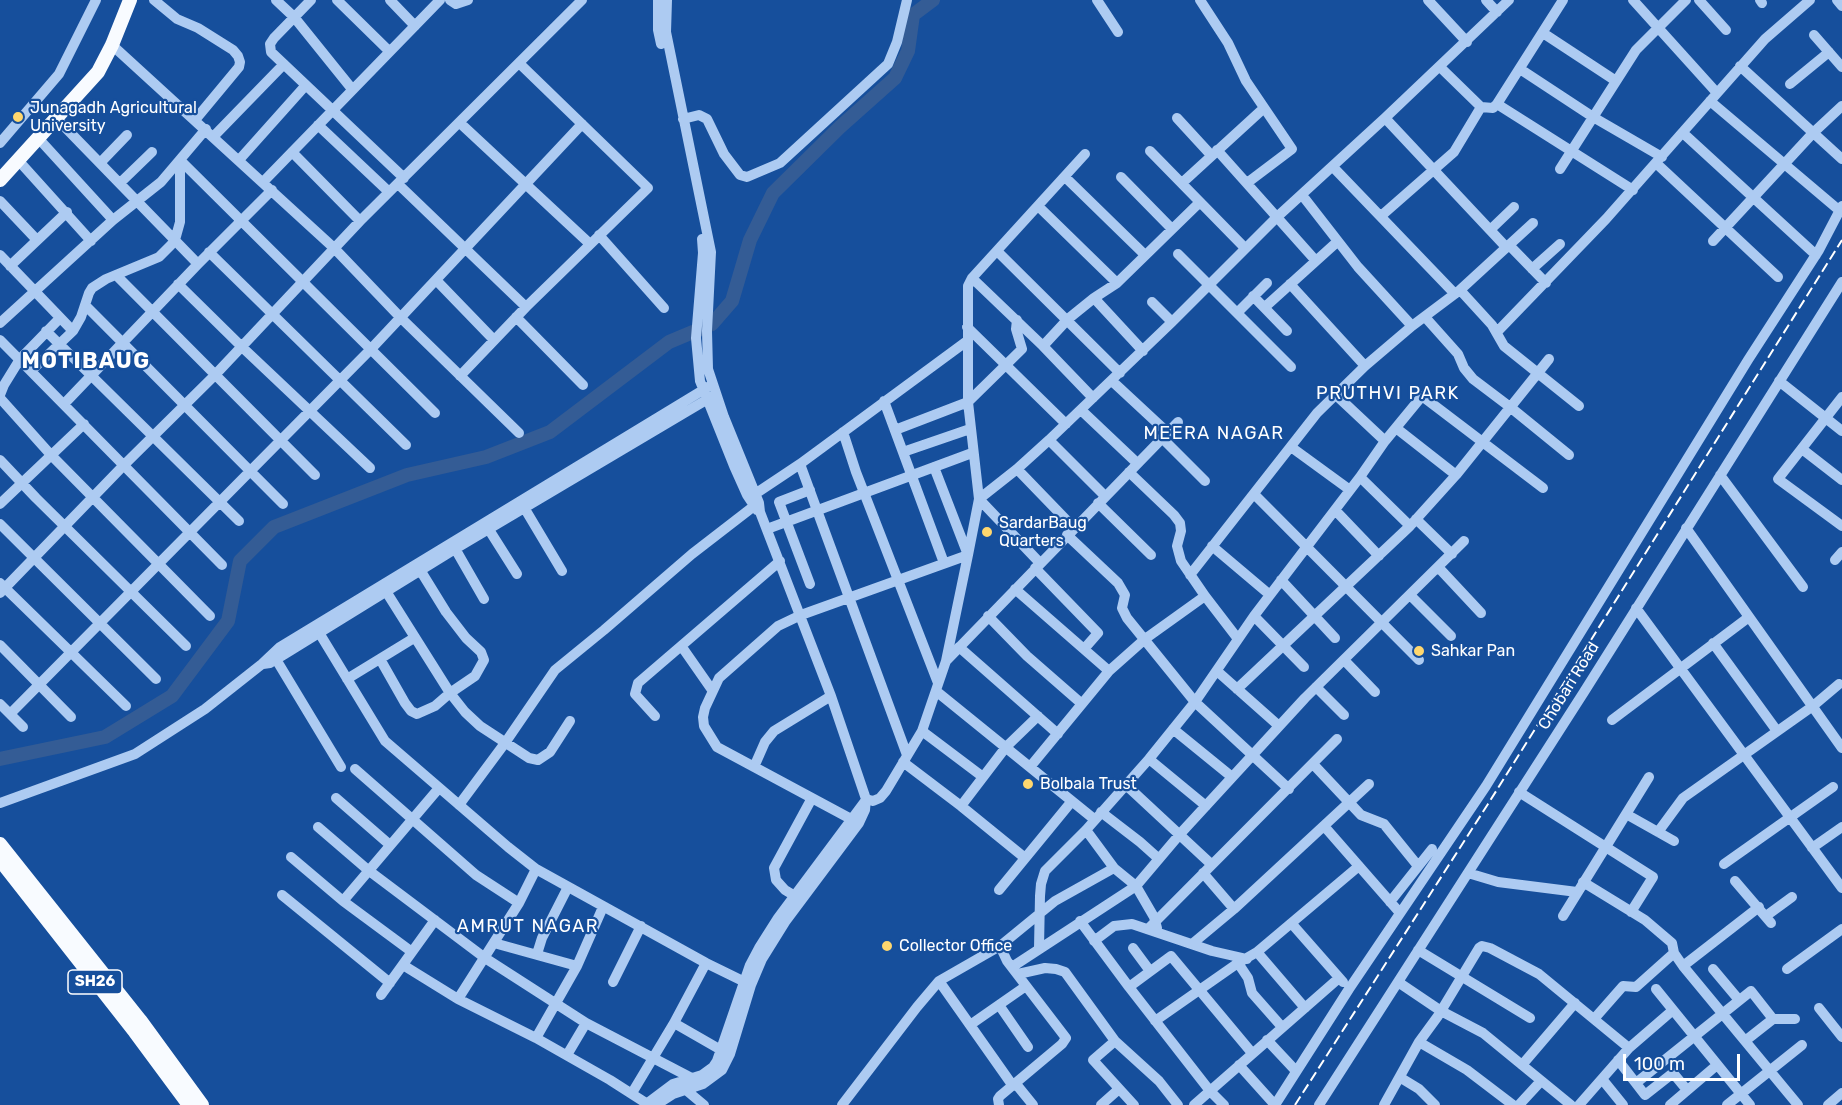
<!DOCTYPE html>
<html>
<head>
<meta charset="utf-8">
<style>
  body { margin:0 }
  #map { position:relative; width:1842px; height:1105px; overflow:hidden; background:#164f9c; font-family:Rubik,sans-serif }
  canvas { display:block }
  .scale { position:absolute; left:1623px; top:1054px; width:117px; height:27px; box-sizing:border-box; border:3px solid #fff; border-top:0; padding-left:8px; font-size:18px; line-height:21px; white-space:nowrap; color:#fff; -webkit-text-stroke:4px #164f9c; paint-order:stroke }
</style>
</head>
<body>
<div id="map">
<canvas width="1842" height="1105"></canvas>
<div class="scale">100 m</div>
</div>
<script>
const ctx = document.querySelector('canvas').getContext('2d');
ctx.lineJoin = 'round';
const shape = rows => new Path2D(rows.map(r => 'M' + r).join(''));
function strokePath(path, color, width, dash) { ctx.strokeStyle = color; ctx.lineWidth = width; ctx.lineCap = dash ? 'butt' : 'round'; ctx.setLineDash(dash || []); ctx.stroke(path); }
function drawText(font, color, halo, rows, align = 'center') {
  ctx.font = font + ' Rubik,sans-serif'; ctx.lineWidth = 4.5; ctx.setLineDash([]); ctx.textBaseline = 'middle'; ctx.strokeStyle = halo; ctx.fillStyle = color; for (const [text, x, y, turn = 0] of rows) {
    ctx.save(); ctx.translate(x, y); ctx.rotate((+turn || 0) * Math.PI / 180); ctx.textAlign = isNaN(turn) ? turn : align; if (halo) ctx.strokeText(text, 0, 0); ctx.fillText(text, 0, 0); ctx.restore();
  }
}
strokePath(shape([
  [0,759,105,737,172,696,228,621,240,561,274,527,407,475,486,457,550,432,669,342,712,324,732,301,750,240,773,193,840,127,895,78,908,51,913,15,933,0]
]), '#345c95', 14);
strokePath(shape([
  [154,0,177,19,198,28,233,50,238,56,240,62,239,67,195,120],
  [276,0,294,17,352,89],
  [311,0,274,38,270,44,271,52,404,178],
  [337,0,389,51],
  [390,0,415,26],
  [450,0,456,4,468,0],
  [658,0,658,30,661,44],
  [1097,0,1118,32],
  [1200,0,1228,43,1246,81,1292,149,1247,183],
  [1428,0,1467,42],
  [1486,0,1497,12],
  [1633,0,1717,93],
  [1699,0,1726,30],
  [1760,0,1762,3],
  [1837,0,1842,6],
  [1543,33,1616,81],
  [1814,35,1842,67],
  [112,45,334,248,400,317,519,433],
  [1740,66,1842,159],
  [1440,67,1481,107,1493,108,1497,104,1563,0],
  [1520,69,1593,117,1662,157],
  [1790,84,1829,52],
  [1710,101,1840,211],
  [1497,104,1633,190],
  [1177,118,1211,155],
  [1385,118,1506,247],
  [57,119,198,264],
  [683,119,699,115,707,119,724,154,740,175,747,177,780,163,888,64,897,42,907,0],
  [460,123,590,244],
  [318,125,389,192],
  [1683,133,1816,255],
  [213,137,284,64],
  [39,139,113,220],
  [0,143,59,74,96,0],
  [1217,150,1316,261],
  [1150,151,1245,248],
  [292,152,360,221],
  [18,160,91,241],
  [180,160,435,413],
  [239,160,306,85],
  [101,162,127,135],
  [1657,164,1778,277],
  [1333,167,1455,294],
  [1560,169,1636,50,1686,0],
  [1065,177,1145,255],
  [1121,177,1172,229],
  [263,182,440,0],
  [120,183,152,152],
  [1182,183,1264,108],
  [398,184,526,307],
  [1302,195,1358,267,1412,326],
  [0,201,37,240],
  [1038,206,1117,283],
  [1381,216,1454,152,1481,107],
  [1490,230,1514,207],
  [599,235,664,308],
  [702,239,703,253,696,338,700,381,734,466,747,495,757,510],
  [1713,241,1813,133,1842,106],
  [1509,245,1546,283],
  [997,251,1120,373],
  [209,252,406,445],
  [1178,254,1291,367],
  [0,255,73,331],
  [10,266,67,212],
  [1532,269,1560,244],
  [116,275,315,475],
  [972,278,1043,346,1093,398],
  [436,280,494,340],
  [178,284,242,347,370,468],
  [1290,284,1365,366],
  [1460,290,1492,325,1504,346,1579,406],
  [1253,296,1287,331],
  [1094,298,1143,351],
  [1152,302,1172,322],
  [85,305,283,504],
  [1265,307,1337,242],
  [1237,313,1267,283],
  [516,317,583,385],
  [1425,317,1458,354,1464,368,1473,379,1510,407,1569,455],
  [0,323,113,220,161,182,206,129],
  [967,327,1066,424],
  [46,331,239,521],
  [1497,332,1606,219,1765,39,1810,0],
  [0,340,222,565],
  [1043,346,1068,319,1094,298,1117,283,1200,202],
  [31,371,73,331,81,317,89,293,92,288,106,279,159,257,171,245,175,240,180,222,180,160],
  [460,376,526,307,648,188,520,64],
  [1112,381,1168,433],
  [1779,381,1842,431],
  [0,395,4,385,20,359,60,318],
  [1336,395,1385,441],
  [1842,397,1778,479,1842,526],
  [0,398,51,455,210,616],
  [884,401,944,563],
  [64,404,198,264,272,190],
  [1081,410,1137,463],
  [1396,428,1456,475],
  [895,430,968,402,1022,349,1016,329,1017,320],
  [843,432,856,472,938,683],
  [1162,438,1205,481],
  [1049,440,1105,496],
  [1291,447,1350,490],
  [1802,449,1842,480],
  [903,452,970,429],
  [0,460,36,498,186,646],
  [800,464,907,755],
  [1017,469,1074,528],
  [1129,472,1174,515,1180,523,1181,531,1177,546,1181,561,1205,596,1238,639],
  [1720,475,1803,587],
  [1360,477,1410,526],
  [755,494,800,464,967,341],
  [1254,494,1419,660],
  [1098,503,1151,555],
  [0,504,84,424],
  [522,504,562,571],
  [1335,510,1379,556],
  [1416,519,1452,554],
  [0,524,156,679],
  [486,525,517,574],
  [1686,528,1842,748],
  [767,529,972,453],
  [1067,535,1118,583,1125,595,1122,608,1127,618,1195,702,1289,789],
  [453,545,484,599],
  [1212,546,1270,595],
  [1835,560,1842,552],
  [1040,563,979,499,1017,469,1049,440,1172,322,1277,217,1385,118,1509,0],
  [1438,567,1481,613],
  [1035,568,1098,633,1084,649],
  [1190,575,1317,413,1365,366,1412,326,1460,290,1533,223],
  [1281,580,1335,638],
  [0,583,126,706],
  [810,584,779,502,810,490],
  [382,585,450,693,465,712,480,726,529,758,538,760,550,752,570,721],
  [1015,589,1109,671],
  [0,593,124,465,214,376,360,221,582,0],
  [1410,595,1451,636],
  [1636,608,1842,888],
  [988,616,1027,656,1082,704],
  [1254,616,1304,667],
  [315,626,385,741,508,847,536,869,706,963,751,985],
  [1713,643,1777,731],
  [0,645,71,717],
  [682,647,712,690],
  [959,647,1058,734],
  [274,656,341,767],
  [380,659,405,703,411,711,417,714,435,706,450,693,475,676,484,660,481,652,466,638,446,612,417,565],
  [1344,660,1375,692],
  [946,661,1178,422],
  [263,664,270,663,285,654,455,549,713,396],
  [1217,671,1279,726],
  [347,679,414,638],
  [1316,687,1344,715],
  [1237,689,1410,526,1456,475,1549,359],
  [936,691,1094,819],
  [0,704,23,727],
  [10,714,371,349,582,124],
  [655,716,635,694,638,683,780,561],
  [1612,720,1749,617],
  [1173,729,1232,777],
  [922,731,983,777],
  [1149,759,1206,806],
  [903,762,961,806,1025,858],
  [1313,764,1361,815,1384,824,1418,866],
  [754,767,765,742,774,731,831,696],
  [1030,767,1109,671,1145,639,1205,596],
  [355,769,476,875,519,903],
  [1125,784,1211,864],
  [1519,792,1653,877,1631,912],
  [336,798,390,845],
  [866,799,873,801,880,798,886,791,922,731,946,661,968,555,979,499,968,402,968,286,972,278,1085,154],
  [0,803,135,754,205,709,262,664,280,647,713,384],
  [459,805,505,743,555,670,604,630,692,554,758,503],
  [961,806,1006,747,1038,716],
  [1101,812,1140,842,1159,859],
  [1626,814,1674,841],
  [851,819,717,747,704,726,703,717,705,708,719,678,778,626,801,615,968,555,934,467],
  [1324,826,1400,913],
  [318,827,368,870,485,958,586,1023,703,1084],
  [1086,830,1114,868,1136,886,1154,917,1157,928],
  [1658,832,1683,798,1813,706,1839,684],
  [1812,848,1842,827],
  [291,857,343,901,412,952],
  [1724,864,1833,787],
  [1203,873,1234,909],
  [1468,873,1498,882,1577,892],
  [1735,881,1771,923],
  [1583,882,1645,920,1672,943,1674,953,1683,966,1798,1105],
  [999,890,1072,801],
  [282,895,390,983],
  [795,896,785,890,776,880,774,868,812,798],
  [343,901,439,788],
  [1390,902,1432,849],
  [1563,916,1649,777],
  [1766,916,1792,897],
  [1080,921,1129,987,1210,1091,1224,1105],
  [1292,924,1343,982],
  [1148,929,1337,739],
  [1094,941,1114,926,1132,924,1212,951,1247,959],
  [494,943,577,966],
  [1192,944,1234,909,1369,784],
  [1039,948,1040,896,1041,884,1045,871,1086,830,1149,759,1195,702,1254,616,1360,477,1385,441,1422,396,1543,488],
  [1133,948,1150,971],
  [1418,950,1530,1018],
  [1257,952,1305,1008],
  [537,954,542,938,568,887],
  [1238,963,1248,978,1252,993,1282,1027],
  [403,965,458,999,536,1038,610,1080,649,1105],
  [1683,966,1759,907],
  [1012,967,1136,886,1180,834,1305,698,1464,541],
  [1713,969,1739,1000],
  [1787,969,1842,929],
  [1018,974,1045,968,1056,969,1065,972,1115,1041,1159,1081,1178,1105],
  [939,981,1013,1086],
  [613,982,641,926],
  [1398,982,1441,1011,1483,1033,1571,1105],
  [1129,987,1171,956,1252,1053],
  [1656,989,1750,1105],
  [381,995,435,920],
  [458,999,519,903,536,869],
  [999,1005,1028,1047],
  [1819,1008,1842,1037],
  [1594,1019,1623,986,1636,987,1674,953],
  [1155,1021,1238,963,1257,952,1359,866],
  [674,1023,728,1054],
  [970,1025,1026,986],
  [536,1038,577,966,603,907],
  [1267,1040,1296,1071],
  [1115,1041,1093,1060,1134,1105],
  [1745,1041,1773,1019],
  [1419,1042,1467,1070,1513,1105],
  [567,1055,586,1023],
  [1618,1060,1645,1095,1673,1073,1687,1090],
  [1239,1065,1275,1105],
  [1522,1065,1575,1003],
  [1401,1078,1419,1089,1435,1105],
  [1602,1079,1623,1105],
  [1636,1083,1751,991,1773,1019,1795,1019],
  [1016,1084,1033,1105],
  [686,1090,704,1105],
  [632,1093,674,1023,706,963],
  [645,1105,673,1084,702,1075,713,1067,717,1061,750,965,759,948,778,918,866,800],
  [656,1105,673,1094,703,1084,722,1070,730,1054,751,985,762,959,785,922,859,823,865,810,866,799,831,696,760,512,759,503,724,417,708,369,707,331,711,252,666,32,667,0],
  [842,1105,917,1007,939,981,1000,946,1055,901,1114,868],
  [999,1105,998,1099,1000,1096,1062,1044,1066,1038,1007,961,1000,946],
  [1101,1105,1119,1089],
  [1194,1105,1339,978],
  [1275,1105,1349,989,1486,786,1748,360,1819,250,1842,206],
  [1319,1105,1584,692,1842,282],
  [1384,1105,1419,1042,1438,1016,1479,948,1482,946,1490,948,1539,974,1629,1048],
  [1519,1105,1541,1081],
  [1579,1105,1629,1048,1673,1010],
  [1670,1105,1717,1065],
  [1727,1105,1802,1045],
  [1828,1105,1842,1093]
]), '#adcbf2', 10);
strokePath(shape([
  [0,180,98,72,112,45,130,0],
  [0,844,140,1020,202,1105],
  [0,860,135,1032,189,1105]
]), '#f8fbff', 14);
strokePath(shape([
  [1295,1105,1488,804,1842,240]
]), '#fff', 2, [10, 4.5]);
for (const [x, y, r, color] of [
  [18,117,6,"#ffd76e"],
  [987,532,6,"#ffd76e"],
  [1419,651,6,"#ffd76e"],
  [1028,784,6,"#ffd76e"],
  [887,946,6,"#ffd76e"]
]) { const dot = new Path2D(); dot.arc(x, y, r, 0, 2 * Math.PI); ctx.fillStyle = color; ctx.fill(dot); strokePath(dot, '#164f9c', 2); }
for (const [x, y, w] of [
  [95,982,54]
]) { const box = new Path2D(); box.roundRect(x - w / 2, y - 12, w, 24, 4.5); ctx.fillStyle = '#164f9c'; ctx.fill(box); strokePath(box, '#fff', 1.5); }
drawText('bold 15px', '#fff', null, [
  ["SH26",95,982]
]);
drawText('16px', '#fff', '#164f9c', [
  ["Junagadh Agricultural",30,108],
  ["University",30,126],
  ["SardarBaug",999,523],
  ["Quarters",999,541],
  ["Sahkar Pan",1431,651],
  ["Bolbala Trust",1040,784],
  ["Collector Office",899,946]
], 'left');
drawText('16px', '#fff', '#164f9c', [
  ["Chobari Road",1569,686,-58]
]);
ctx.letterSpacing = '1.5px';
drawText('18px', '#fff', '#164f9c', [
  ["PRUTHVI PARK",1388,394],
  ["MEERA NAGAR",1214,434],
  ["AMRUT NAGAR",528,927]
]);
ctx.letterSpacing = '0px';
ctx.letterSpacing = '1.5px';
drawText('bold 22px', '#fff', '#164f9c', [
  ["MOTIBAUG",86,362]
]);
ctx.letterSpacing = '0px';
</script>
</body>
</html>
